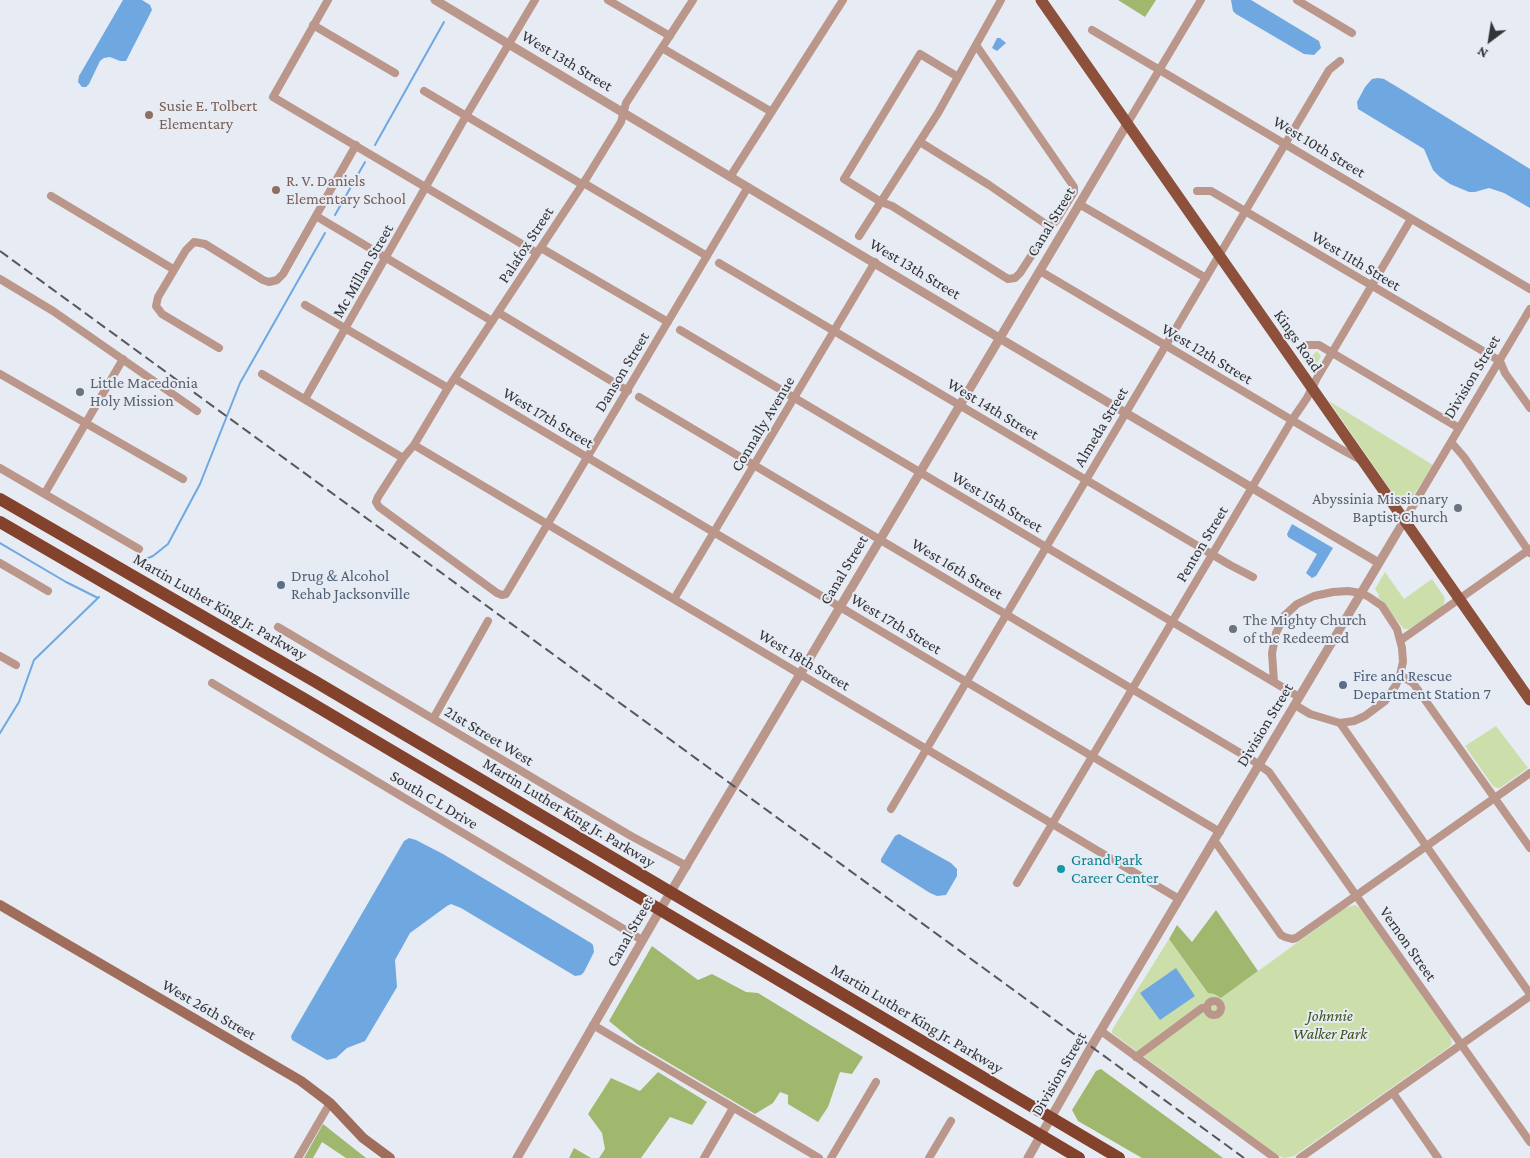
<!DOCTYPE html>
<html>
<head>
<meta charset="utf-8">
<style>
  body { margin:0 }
  #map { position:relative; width:1530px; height:1158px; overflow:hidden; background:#e6ebf4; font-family:"Crimson Pro",serif }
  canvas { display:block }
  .north { position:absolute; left:1465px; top:15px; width:50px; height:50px; -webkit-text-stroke:4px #e6ebf4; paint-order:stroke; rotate:211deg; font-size:14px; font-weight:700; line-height:20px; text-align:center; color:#333438 }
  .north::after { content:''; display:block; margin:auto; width:18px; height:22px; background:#333438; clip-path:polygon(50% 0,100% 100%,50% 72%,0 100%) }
</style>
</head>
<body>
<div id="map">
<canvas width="1530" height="1158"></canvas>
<div class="north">N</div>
</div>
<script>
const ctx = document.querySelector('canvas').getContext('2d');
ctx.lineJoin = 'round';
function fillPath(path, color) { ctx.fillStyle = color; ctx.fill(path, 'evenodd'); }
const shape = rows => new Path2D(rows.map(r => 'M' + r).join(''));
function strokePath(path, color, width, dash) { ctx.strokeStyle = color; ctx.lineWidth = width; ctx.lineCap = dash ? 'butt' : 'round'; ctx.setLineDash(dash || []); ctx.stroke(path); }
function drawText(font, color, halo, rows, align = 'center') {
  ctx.font = font + ' "Crimson Pro",serif'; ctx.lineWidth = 4; ctx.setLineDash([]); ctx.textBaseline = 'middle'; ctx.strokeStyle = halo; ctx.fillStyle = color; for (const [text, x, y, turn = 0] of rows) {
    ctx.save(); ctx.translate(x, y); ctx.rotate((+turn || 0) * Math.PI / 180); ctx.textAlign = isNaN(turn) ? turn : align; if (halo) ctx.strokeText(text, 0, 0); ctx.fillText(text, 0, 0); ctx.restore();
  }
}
fillPath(shape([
  [1317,351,1321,356,1318,362,1311,366,1308,366,1304,362,1303,357,1311,357],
  [1329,401,1433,465,1410,501,1406,504,1398,501],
  [1385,572,1404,599,1432,579,1445,598,1444,603,1442,607,1409,629,1404,629,1378,597,1379,595,1375,589],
  [1496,726,1528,768,1500,788,1497,788,1493,786,1465,746],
  [1355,905,1360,908,1450,1034,1452,1044,1448,1048,1294,1156,1284,1158,1279,1156,1112,1033,1112,1030,1169,939,1208,993,1214,994,1221,998,1345,908]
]), '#ccdfab');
fillPath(shape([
  [1118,0,1156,0,1145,17],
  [1216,910,1258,971,1221,998,1214,994,1208,993,1169,939,1177,925,1192,942],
  [652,946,698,980,712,974,746,992,758,993,863,1057,852,1074,840,1072,828,1107,818,1122,788,1104,788,1095,780,1092,773,1103,755,1114,637,1044,609,1021],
  [1101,1069,1223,1158,1142,1158,1078,1121,1072,1110,1096,1071],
  [658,1072,707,1102,692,1125,670,1117,641,1158,599,1158,605,1149,602,1133,588,1114,611,1078,640,1091],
  [323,1124,366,1158,346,1158,322,1142,313,1158,304,1158],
  [574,1148,591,1158,569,1158]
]), '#9fb86d');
fillPath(shape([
  [123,0,142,0,150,5,152,10,126,61,120,61,110,57,104,58,100,61,89,84,86,87,82,87,78,82,79,76],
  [1231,0,1251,0,1319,41,1321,48,1314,55,1304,54,1236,14,1233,11],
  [997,38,1000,38,1006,43,997,51,992,48],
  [1378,78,1384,79,1404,91,1530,169,1530,208,1504,193,1489,188,1475,192,1469,192,1450,184,1440,177,1433,170,1424,149,1358,109,1357,102,1365,87,1372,79],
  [1292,524,1333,548,1316,576,1312,578,1306,573,1317,554,1288,537,1287,534],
  [899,834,951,863,957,869,957,876,946,895,937,896,930,893,881,862,881,859,895,836],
  [409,838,416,840,443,854,591,943,593,945,594,952,584,972,581,975,575,976,461,908,451,904,447,906,410,933,395,960,397,987,365,1041,347,1048,336,1058,327,1060,292,1040,291,1036,404,841],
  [1176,968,1195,996,1160,1020,1140,993]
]), '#6fa8e1');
strokePath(shape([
  [375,145,444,22],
  [335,215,365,162],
  [0,543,66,582,98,598],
  [139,562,153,556,168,544,200,484,240,383,325,233],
  [0,733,19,702,34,660,99,597]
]), '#6fa8e1', 2);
strokePath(shape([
  [328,0,273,97,537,253],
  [608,0,670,36],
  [693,0,626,103,621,122,586,179,448,388,414,445,403,458,378,497,376,502,379,507,497,593,502,595,506,594,748,187],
  [1297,0,1352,33],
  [313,25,395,73],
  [1092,30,1530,289],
  [976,45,1074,187,1074,192,1056,221,1050,227],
  [662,48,770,111],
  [424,91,578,182,587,185,707,256],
  [1127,124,1201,0],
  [920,142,989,185,1050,227,1020,273,1015,278,1008,279,892,206,881,202,844,179,920,54,958,77],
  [730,177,843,0],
  [1197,191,1211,191,1500,361,1505,373,1530,408],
  [51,196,173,269],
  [1079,204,1206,278],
  [316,216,492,321],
  [859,236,938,113,1001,0],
  [541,248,668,322],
  [719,263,1230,565,1253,577],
  [1040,271,1339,448,1359,459],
  [0,279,53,311,197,411],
  [305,305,448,388],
  [499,313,628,391],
  [680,330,1299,697],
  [1305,345,1319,345,1459,428],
  [219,348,162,314,156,306,158,297,186,250,194,242,205,244,263,280,269,282,277,280,283,274,356,145],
  [0,374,183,479],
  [262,374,403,458],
  [455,379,1220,832],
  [639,397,1252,760,1269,772,1530,1142],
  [305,399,466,116,535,0],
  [1451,442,1464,457,1530,553],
  [414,445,1179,899],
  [0,468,139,549],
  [45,493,123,359],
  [1404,521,1530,309],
  [0,563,48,591],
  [674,599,875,262],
  [278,627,631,836,687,866],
  [1401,640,1530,549],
  [0,656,16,665],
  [1400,675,1413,683,1530,848],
  [1274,682,1272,653,1276,633,1284,616,1297,604,1314,596,1333,592,1348,591,1361,593,1369,597,1382,606,1397,629,1402,648,1403,662,1400,675,1396,685,1385,701,1365,716,1354,721,1340,723,1310,714,1295,705],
  [212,683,642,940],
  [433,719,488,621],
  [1340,723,1530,994],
  [891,809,1329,70,1340,61],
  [1214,840,1281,935,1285,937,1292,939,1296,938,1530,773],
  [1017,883,1292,420,1307,398,1317,378,1411,219],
  '1207 1008a7 7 0 1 1 14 0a7 7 0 1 1-14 0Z',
  [593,1025,819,1158],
  [1101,1031,1275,1158],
  [1136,1057,1202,1008,1207,1008],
  [1393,1093,1438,1158],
  [298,1158,330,1103],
  [704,1158,733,1108],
  [831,1158,876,1082],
  [929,1158,951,1121],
  [1300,1158,1530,996]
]), '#ba968b', 8);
strokePath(shape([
  [435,0,1006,342,1379,563],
  [517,1158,660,910,1127,124],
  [1028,1158,1091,1047,1404,521]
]), '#ba968b', 9);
strokePath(shape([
  [0,905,301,1081,330,1103,363,1138,390,1158]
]), '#a06d5c', 10);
strokePath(shape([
  [1041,0,1530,700]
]), '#8c503b', 11);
strokePath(shape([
  [0,499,316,682,1119,1158],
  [0,522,306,700,1079,1158]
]), '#83422c', 12);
strokePath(shape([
  [0,251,1244,1158]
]), '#55575c', 2, [10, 5]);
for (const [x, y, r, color] of [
  [149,115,5,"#8d6e63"],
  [276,190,5,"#8d6e63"],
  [80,392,5,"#6b7280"],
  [1458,508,5,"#6b7280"],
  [281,585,5,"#5c6f8a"],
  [1233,629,5,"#6b7280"],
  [1343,685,5,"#5c6f8a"],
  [1061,869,5,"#0f9aa8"]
]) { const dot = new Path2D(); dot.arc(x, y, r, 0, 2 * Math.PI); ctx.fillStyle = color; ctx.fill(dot); strokePath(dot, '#e6ebf4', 2); }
drawText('16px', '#333438', '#e6ebf4', [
  ["West 13th Street",567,61,31],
  ["West 10th Street",1319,147,31],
  ["Canal Street",1051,222,-59],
  ["Palafox Street",526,245,-57],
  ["West 11th Street",1356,261,31],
  ["West 13th Street",915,269,31],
  ["Mc Millan Street",363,271,-60],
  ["Kings Road",1298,341,55],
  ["West 12th Street",1207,354,31],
  ["Danson Street",622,372,-59],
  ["Division Street",1472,377,-59],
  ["West 14th Street",993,409,31],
  ["West 17th Street",548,418,31],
  ["Connally Avenue",763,424,-59],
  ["Almeda Street",1101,427,-59],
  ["West 15th Street",997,502,31],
  ["Penton Street",1202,544,-59],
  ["West 16th Street",957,569,31],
  ["Canal Street",844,570,-59],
  ["Martin Luther King Jr. Parkway",220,607,30],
  ["West 17th Street",896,624,31],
  ["West 18th Street",804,660,31],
  ["Division Street",1265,725,-59],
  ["21st Street West",489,736,31],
  ["South C L Drive",434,800,31],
  ["Martin Luther King Jr. Parkway",569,813,31],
  ["Canal Street",630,932,-60],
  ["Vernon Street",1408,944,55],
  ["West 26th Street",209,1010,30],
  ["Martin Luther King Jr. Parkway",917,1019,31],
  ["Division Street",1059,1074,-60]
]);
drawText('16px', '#785e54', '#e6ebf4', [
  ["Susie E. Tolbert",159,106],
  ["Elementary",159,124],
  ["R. V. Daniels",286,181],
  ["Elementary School",286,199]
], 'left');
drawText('16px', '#5b616d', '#e6ebf4', [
  ["Little Macedonia",90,383],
  ["Holy Mission",90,401],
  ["Abyssinia Missionary",1448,499,"right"],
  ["Baptist Church",1448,517,"right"],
  ["The Mighty Church",1243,620],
  ["of the Redeemed",1243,638]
], 'left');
drawText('16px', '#4e5e75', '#e6ebf4', [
  ["Drug & Alcohol",291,576],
  ["Rehab Jacksonville",291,594],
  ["Fire and Rescue",1353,676],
  ["Department Station 7",1353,694]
], 'left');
drawText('16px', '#0d838f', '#e6ebf4', [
  ["Grand Park",1071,860],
  ["Career Center",1071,878]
], 'left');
drawText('italic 16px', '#3f4f19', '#e6ebf4', [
  ["Johnnie",1330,1016],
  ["Walker Park",1330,1034]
]);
</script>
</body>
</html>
